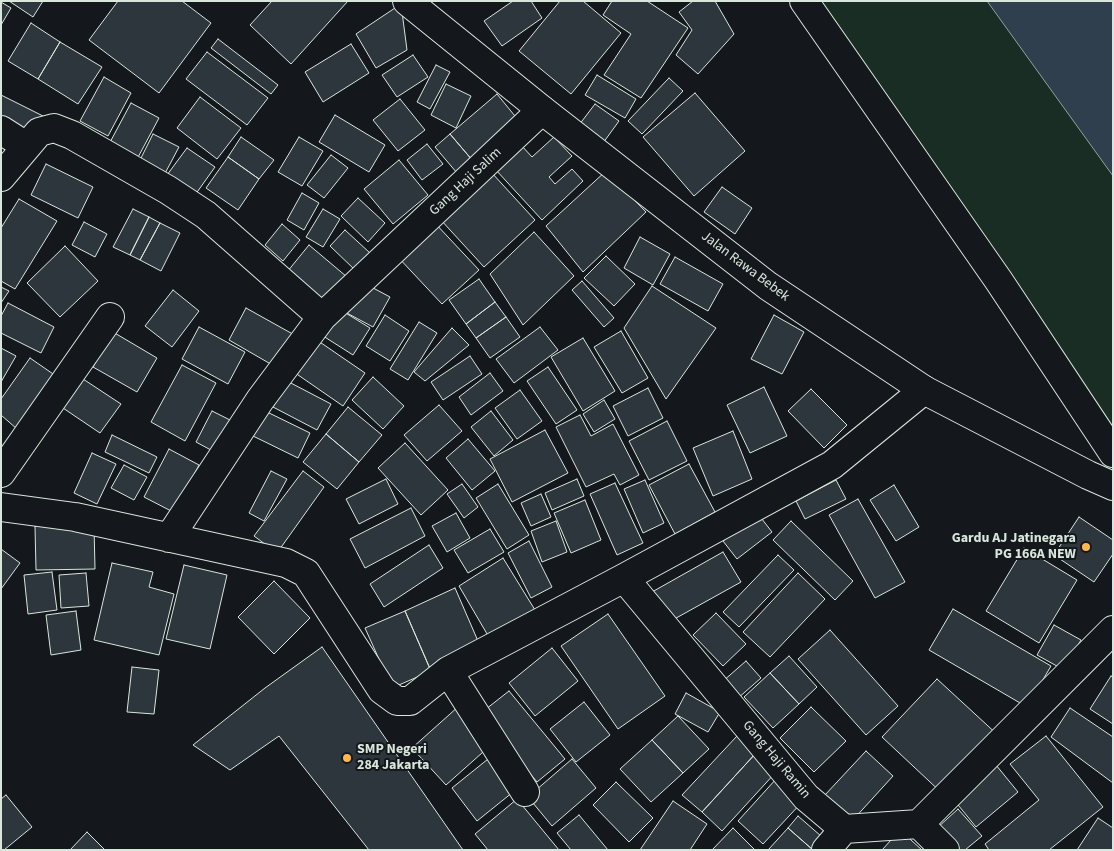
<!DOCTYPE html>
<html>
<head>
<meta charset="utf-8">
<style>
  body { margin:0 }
  #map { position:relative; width:1114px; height:851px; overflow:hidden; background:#14181c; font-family:"Source Sans 3",sans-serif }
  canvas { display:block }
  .frame { position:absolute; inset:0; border:2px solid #d8e6dc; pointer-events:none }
</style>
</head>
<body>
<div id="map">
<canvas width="1114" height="851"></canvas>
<div class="frame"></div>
</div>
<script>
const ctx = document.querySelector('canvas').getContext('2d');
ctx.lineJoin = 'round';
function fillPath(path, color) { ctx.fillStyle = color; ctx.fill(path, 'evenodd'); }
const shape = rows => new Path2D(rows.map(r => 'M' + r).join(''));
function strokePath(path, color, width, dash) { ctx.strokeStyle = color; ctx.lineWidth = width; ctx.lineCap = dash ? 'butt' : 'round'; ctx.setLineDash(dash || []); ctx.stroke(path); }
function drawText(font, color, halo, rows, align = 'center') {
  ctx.font = font + ' "Source Sans 3",sans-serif'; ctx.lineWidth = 4; ctx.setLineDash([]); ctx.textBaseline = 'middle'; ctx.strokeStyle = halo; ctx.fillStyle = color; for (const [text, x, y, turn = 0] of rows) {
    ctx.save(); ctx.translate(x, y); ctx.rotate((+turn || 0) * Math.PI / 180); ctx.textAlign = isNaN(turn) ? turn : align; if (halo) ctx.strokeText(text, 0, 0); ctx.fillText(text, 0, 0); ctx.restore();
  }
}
const green = shape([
  [804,1,988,1,1113,175,1113,453,804,1]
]);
fillPath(green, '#1a2d24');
strokePath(green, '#939e99', 1);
const water = shape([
  [987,1,1113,1,1113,176,987,1]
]);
fillPath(water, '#2f3f4d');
strokePath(water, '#939e99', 1);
const building = shape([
  [9,1,43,1,33,17,9,1],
  [118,1,182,1,211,23,159,93,89,40,118,1],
  [272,1,348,1,291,64,250,25,272,1],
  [513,1,531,1,542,18,502,46,484,21,513,1],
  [560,1,583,1,621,33,571,94,519,51,560,1],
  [612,1,647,1,688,28,641,98,604,75,631,34,603,15,612,1],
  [693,1,715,1,734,34,698,74,676,55,692,30,679,12,693,1],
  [1,2,11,8,1,25,1,2],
  [401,4,407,50,376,68,356,34,401,4],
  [31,23,60,42,38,79,8,61,31,23],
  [218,39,278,85,271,94,211,48,218,39],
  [60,42,102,67,78,104,38,79,60,42],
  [351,44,369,73,323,102,305,72,351,44],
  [207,52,268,98,247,125,186,79,207,52],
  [413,55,428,77,397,97,382,75,413,55],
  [436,65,450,72,430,109,417,102,436,65],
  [597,75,636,99,625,118,585,95,597,75],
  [104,77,131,93,108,136,80,121,104,77],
  [669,78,683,91,642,134,628,121,669,78],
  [446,84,471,96,456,128,431,115,446,84],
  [695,93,745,151,694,196,643,137,695,93],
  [497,94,519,121,473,161,450,134,497,94],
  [1,95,43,116,31,140,1,124,1,95],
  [200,97,241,128,217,159,177,128,200,97],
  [400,99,425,130,398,151,373,120,400,99],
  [131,103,159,118,136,161,108,146,131,103],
  [595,104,619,121,603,143,579,125,595,104],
  [335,115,385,145,369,172,319,142,335,115],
  [153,134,179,147,162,179,137,166,153,134],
  [450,134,473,161,457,173,435,147,450,134],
  [241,137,274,160,259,179,228,157,241,137],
  [299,137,323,151,302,186,278,172,299,137],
  [554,137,572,156,549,177,555,184,572,169,583,181,542,220,495,169,521,145,532,157,554,137],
  [427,144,443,164,422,180,407,160,427,144],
  [187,148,215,167,195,195,167,175,187,148],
  [331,155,348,168,324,198,307,185,331,155],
  [228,157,259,179,238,210,206,188,228,157],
  [399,160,428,195,393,224,364,189,399,160],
  [46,164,93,187,78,218,31,195,46,164],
  [606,171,646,212,583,272,546,226,606,171],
  [491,172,535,220,484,267,440,219,491,172],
  [722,187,752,208,735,234,704,212,722,187],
  [302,193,319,203,304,230,287,220,302,193],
  [358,198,385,223,368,242,341,216,358,198],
  [19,199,57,221,15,289,1,281,1,228,19,199],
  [133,209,149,217,130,255,113,247,133,209],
  [323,209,340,219,323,247,306,237,323,209],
  [149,217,160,223,140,260,130,255,149,217],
  [433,221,479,270,442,304,396,255,433,221],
  [84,222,107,234,95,257,72,245,84,222],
  [160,223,180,233,161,271,140,260,160,223],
  [282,224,300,240,283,261,265,245,282,224],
  [345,230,370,253,355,270,330,246,345,230],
  [534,232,574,276,523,325,490,274,534,232],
  [640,237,670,254,653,285,624,268,640,237],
  [309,245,347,277,324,304,287,272,309,245],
  [65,246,98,281,60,317,27,283,65,246],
  [606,256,635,284,614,306,584,278,606,256],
  [675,257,723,284,708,311,660,284,675,257],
  [479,279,495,302,466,324,449,300,479,279],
  [582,281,614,318,604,327,572,290,582,281],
  [362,282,390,297,373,327,345,312,362,282],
  [652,286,716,328,666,399,624,328,652,286],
  [1,287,9,291,1,303,1,287],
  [173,290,199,311,172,347,145,326,173,290],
  [495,302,506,317,476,338,466,324,495,302],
  [8,303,54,327,41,353,1,333,1,316,8,303],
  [336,307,370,328,353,355,320,334,336,307],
  [246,308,298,337,281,370,229,340,246,308],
  [385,315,409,331,390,361,366,346,385,315],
  [774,315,804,332,782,374,751,359,774,315],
  [506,317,520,337,490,358,476,338,506,317],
  [419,322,437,333,408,380,390,369,419,322],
  [199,327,245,352,228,384,182,359,199,327],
  [540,327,558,350,514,383,496,359,540,327],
  [452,328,469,345,425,381,414,372,452,328],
  [621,331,648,378,622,393,594,347,621,331],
  [113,332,157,358,137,392,93,367,113,332],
  [311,336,365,373,343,406,288,368,311,336],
  [583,338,615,391,583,411,551,357,583,338],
  [1,348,16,356,1,382,1,348],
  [470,356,482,374,443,400,431,382,470,356],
  [30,358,56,376,17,429,1,415,1,399,30,358],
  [182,365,216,383,185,441,151,422,182,365],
  [548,367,577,410,556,424,527,381,548,367],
  [490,373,503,391,471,415,459,397,490,373],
  [80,377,121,404,100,433,60,406,80,377],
  [373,377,404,406,383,429,352,400,373,377],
  [287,381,331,404,317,430,273,407,287,381],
  [764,387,787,436,750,453,727,405,764,387],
  [648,388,663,418,628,436,613,406,648,388],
  [811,389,847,425,824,448,788,411,811,389],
  [520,390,542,421,517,439,495,408,520,390],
  [604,400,615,419,594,432,583,414,604,400],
  [439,405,462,431,427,461,404,435,439,405],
  [348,407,382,435,359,462,326,434,348,407],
  [212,411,238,424,222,456,196,442,212,411],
  [265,411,310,433,298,458,253,436,265,411],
  [491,411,513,440,494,456,471,427,491,411],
  [580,415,591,436,613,424,639,475,620,485,614,474,586,487,556,427,580,415],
  [667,421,687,461,649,480,629,441,667,421],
  [545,430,568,473,512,502,490,459,545,430],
  [733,431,752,479,713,496,693,448,733,431],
  [326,434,359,462,337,489,303,462,326,434],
  [112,435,157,457,149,473,105,452,112,435],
  [468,439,495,471,472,490,446,458,468,439],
  [405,443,448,490,421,515,378,468,405,443],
  [169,449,199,465,175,513,144,497,169,449],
  [92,453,116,464,97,504,74,493,92,453],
  [689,464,715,512,675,534,649,485,689,464],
  [124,465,147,477,134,500,111,488,124,465],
  [271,471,287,479,264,521,249,513,271,471],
  [303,471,324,487,277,553,254,536,303,471],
  [386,479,398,504,359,524,346,499,386,479],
  [577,479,584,496,552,510,545,493,577,479],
  [645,480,664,523,643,533,624,489,645,480],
  [836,480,846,499,805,519,796,501,836,480],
  [615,483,643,543,617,555,590,494,615,483],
  [462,484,478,507,464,518,447,494,462,484],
  [498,484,529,535,507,549,476,498,498,484],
  [894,485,919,527,896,541,870,500,894,485],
  [541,494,551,517,531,526,521,503,541,494],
  [858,499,905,582,875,598,829,515,858,499],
  [585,500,601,540,571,553,554,513,585,500],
  [411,508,425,536,365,568,350,539,411,508],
  [456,513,470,538,447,552,432,526,456,513],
  [758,514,772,532,737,559,723,541,758,514],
  [1079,517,1113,540,1113,554,1094,582,1054,555,1079,517],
  [556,521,567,552,542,562,531,531,556,521],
  [791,521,853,581,835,600,773,540,791,521],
  [35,526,94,526,95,569,36,570,35,526],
  [490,529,504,552,468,573,454,550,490,529],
  [529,541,552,587,531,598,508,553,529,541],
  [429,545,443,568,384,607,370,584,429,545],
  [1024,548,1077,580,1039,643,986,611,1024,548],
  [1,549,20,563,1,589,1,549],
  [723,552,741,582,669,622,652,592,723,552],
  [778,555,794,570,739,627,723,612,778,555],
  [503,558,535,610,490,639,459,586,503,558],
  [112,563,153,572,149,587,174,594,159,655,94,640,112,563],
  [184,565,227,575,210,649,166,639,184,565],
  [52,572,57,610,28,614,24,575,52,572],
  [86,573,89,606,61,608,59,575,86,573],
  [798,573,825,599,770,657,743,632,798,573],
  [274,581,310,618,274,654,238,617,274,581],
  [455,588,481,648,431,671,405,611,455,588],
  [953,609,1051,666,1027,707,929,650,953,609],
  [76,611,81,650,51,655,46,615,76,611],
  [405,611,431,671,392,688,365,628,405,611],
  [716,613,746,644,723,666,693,635,716,613],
  [608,614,665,696,618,729,561,646,608,614],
  [1054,625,1081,640,1064,670,1037,655,1054,625],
  [830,630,898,706,866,735,798,659,830,630],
  [322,647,463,850,369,850,279,736,230,770,193,745,265,688,322,647],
  [552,648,578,681,535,716,509,683,552,648],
  [789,656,817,687,799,704,770,673,789,656],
  [746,661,761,678,737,699,722,682,746,661],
  [132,667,159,670,154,714,127,712,132,667],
  [770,673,799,704,773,728,744,697,770,673],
  [1111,676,1113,677,1113,724,1090,709,1111,676],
  [937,679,1000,737,945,796,882,737,937,679],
  [509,691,565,759,537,782,481,713,509,691],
  [686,693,720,712,708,732,675,714,686,693],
  [584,702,610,735,576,762,550,729,584,702],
  [459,706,492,744,446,785,412,748,459,706],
  [811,707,846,741,814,772,780,738,811,707],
  [1070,708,1113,737,1113,783,1051,737,1070,708],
  [678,716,709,749,683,773,652,740,678,716],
  [737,736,756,753,702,812,682,795,737,736],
  [1046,736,1103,807,1049,850,989,850,985,844,1039,800,1010,764,1046,736],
  [652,740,683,773,651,802,620,769,652,740],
  [866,751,893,776,852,821,824,796,866,751],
  [756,753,776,772,722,831,702,812,756,753],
  [493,755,518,788,477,821,452,788,493,755],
  [572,759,596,788,552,826,528,797,572,759],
  [996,765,1018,792,976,827,954,800,996,765],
  [777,778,803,801,763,844,738,821,777,778],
  [616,782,653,818,629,842,593,805,616,782],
  [6,795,32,827,4,850,1,850,1,799,6,795],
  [517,799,559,850,488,850,475,834,517,799],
  [673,801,707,824,690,850,640,850,673,801],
  [958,809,982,836,965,850,953,850,936,829,958,809],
  [579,815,608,850,571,850,557,833,579,815],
  [798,816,829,843,813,850,788,828,798,816],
  [1098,818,1113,828,1113,850,1077,850,1098,818],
  [733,828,755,850,712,850,733,828],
  [788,828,813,850,768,850,788,828],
  [900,830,922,850,882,850,900,830],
  [87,832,105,850,70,850,87,832]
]);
fillPath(building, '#2c363c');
strokePath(building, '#d8e6dc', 1);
const street = shape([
  [1,130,26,146],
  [1,177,39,132,54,128,72,135,168,190,206,215,322,317],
  [1,473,110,317],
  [1,507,75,517,286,563,306,573,382,690,397,701,410,701,448,671,624,578,832,465,924,390],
  [169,538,260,400,322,317,542,110],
  [624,578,806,797,844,829,919,824,1113,630],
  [448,671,525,792],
  [919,824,945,850],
  [826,850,844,829]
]);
const secondary = shape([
  [407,1,542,110,768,286,924,390,1088,475,1113,486],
  [804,1,999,281,1113,453]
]);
strokePath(street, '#d8e6dc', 30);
strokePath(secondary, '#d8e6dc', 30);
strokePath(street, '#14181c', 28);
strokePath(secondary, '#14181c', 28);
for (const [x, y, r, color] of [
  [1086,547,5,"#ffb74d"],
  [347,758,5,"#ffb74d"]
]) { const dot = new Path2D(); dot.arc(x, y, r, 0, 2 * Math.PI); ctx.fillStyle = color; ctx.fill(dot); strokePath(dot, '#14181c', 2); }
drawText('14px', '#d8e6dc', '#14181c', [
  ["Gang Haji Salim",466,182,-43],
  ["Jalan Rawa Bebek",745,267,37],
  ["Gang Haji Ramin",776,760,50]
]);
drawText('bold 14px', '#d8e6dc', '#14181c', [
  ["Gardu AJ Jatinegara",1076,539],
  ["PG 166A NEW",1076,555],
  ["SMP Negeri",357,750,"left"],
  ["284 Jakarta",357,766,"left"]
], 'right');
</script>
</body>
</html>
